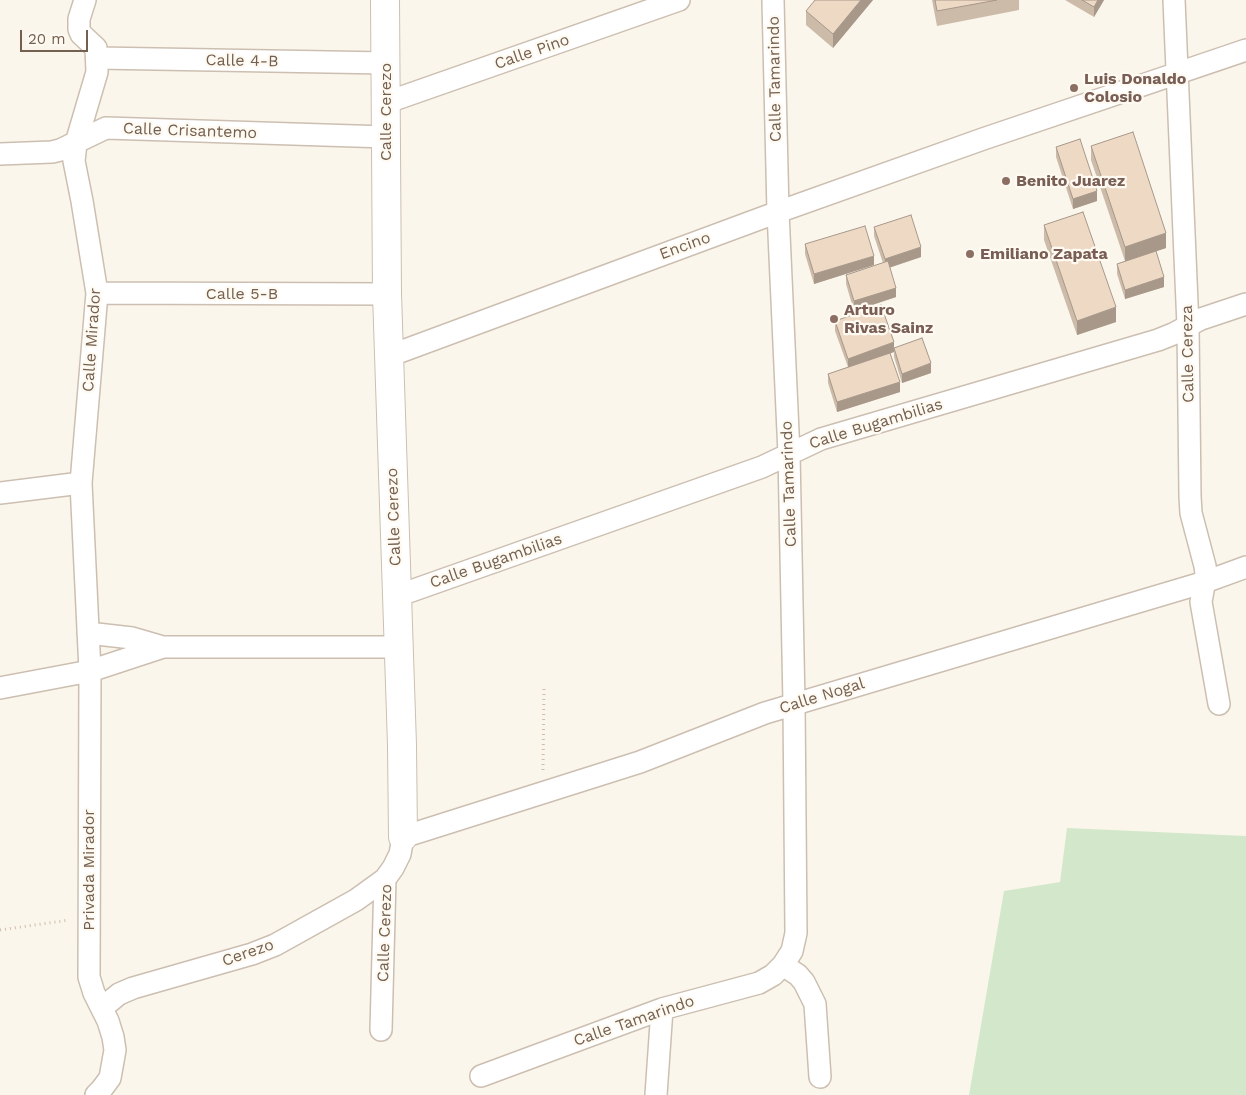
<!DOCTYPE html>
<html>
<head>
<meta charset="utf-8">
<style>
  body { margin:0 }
  #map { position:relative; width:1246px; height:1095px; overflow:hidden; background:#fbf6eb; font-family:"Work Sans",sans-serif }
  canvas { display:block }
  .scale { position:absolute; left:20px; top:30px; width:68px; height:22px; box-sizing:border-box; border:2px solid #746050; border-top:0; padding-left:6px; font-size:15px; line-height:18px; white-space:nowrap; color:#746050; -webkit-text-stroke:4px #fefaf1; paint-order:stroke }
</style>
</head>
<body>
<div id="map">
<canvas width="1246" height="1095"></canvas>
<div class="scale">20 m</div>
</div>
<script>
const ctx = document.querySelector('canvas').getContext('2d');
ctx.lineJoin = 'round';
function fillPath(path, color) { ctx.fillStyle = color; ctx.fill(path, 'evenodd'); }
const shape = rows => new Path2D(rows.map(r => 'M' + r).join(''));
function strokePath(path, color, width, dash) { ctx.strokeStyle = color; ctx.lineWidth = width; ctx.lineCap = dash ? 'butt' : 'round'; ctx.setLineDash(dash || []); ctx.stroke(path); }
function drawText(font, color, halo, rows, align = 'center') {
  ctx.font = font + ' "Work Sans",sans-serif'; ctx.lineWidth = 4.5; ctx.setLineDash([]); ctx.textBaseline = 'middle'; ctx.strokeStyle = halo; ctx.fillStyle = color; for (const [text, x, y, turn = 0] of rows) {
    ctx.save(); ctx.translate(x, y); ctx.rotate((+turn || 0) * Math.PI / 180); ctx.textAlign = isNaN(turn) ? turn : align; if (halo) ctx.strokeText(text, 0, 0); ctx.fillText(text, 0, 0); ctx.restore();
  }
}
fillPath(shape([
  [1067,828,1246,836,1246,1095,969,1095,1004,891,1060,882]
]), '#d3e8ca');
const minor = shape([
  [85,0,79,19,79,29,81,34,96,48,97,72,76,143,74,161,82,201,97,293,81,483,90,671,89,977,94,993,108,1021,113,1037,115,1050,110,1078,101,1090,96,1095],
  [1174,0,1188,326,1190,496,1191,513,1205,566,1206,574,1201,602,1219,704],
  [98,58,386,63],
  [385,103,679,0],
  [0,154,52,152,60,150,106,128,386,137],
  [97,293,387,294],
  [389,356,778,212,983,139,1246,50],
  [0,493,81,483],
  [397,596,762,467,821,439,1158,340,1173,334,1201,319,1246,304],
  [88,633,132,638,163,647,398,647],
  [0,688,90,671,163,647],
  [783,965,798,975,804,982,815,1004,820,1077],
  [102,1008,119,994,133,988,252,954,275,945,356,900,385,879],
  [381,1030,385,879,393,868,400,854,403,837,640,762,765,713,1205,582,1246,567],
  [481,1076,662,1009,759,983,773,975,783,965,792,951,796,933,794,704,789,454,778,212,773,0],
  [656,1095,662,1009]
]);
const tertiary = shape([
  [385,0,387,294,402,745,403,837]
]);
strokePath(minor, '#ccbfb1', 24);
strokePath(tertiary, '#ccbfb1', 30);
strokePath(shape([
  [543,770,544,687],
  [0,930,69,920]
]), '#d3bca7', 3, [1, 4]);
strokePath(minor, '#fff', 21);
strokePath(tertiary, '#fff', 28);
fillPath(shape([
  [873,0,833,48,806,25,806,11],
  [932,0,1019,0,1019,10,937,26],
  [1065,0,1104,0,1094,17],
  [1091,146,1166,248,1156,251,1164,287,1125,299,1117,274,1117,264,1125,261,1091,160],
  [1056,147,1097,201,1073,209,1056,157],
  [1044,225,1116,322,1077,335,1044,240],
  [874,227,921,257,889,268,896,297,854,311,846,284,846,275,883,263,874,236],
  [805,244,874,265,814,284,805,254],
  [835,321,894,348,931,373,902,383,894,357,894,352,890,353,900,392,837,412,828,383,828,374,848,367,835,331]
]), '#cdbba9');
fillPath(shape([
  [861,0,873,0,833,48,833,34],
  [1098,0,1104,0,1094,17,1094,7],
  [1097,191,1097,201,1073,209,1073,199],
  [1166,233,1166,248,1125,262,1125,247],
  [921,247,921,257,885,269,885,259],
  [874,256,874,265,814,284,814,274],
  [1164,277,1164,287,1125,299,1125,290],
  [896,288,896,297,854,311,854,301],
  [1116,307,1116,322,1077,335,1077,321],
  [894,342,894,352,848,369,848,359],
  [931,363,931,373,902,383,902,374],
  [900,382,900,392,837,412,837,402]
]), '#a7988a');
const building = shape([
  [815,0,861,0,833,34,806,11,815,0],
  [935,0,997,0,937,11,935,0],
  [1082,0,1098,0,1094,7,1082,0],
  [1133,132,1166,233,1125,247,1091,146,1133,132],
  [1080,139,1097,191,1073,199,1056,147,1080,139],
  [1083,212,1116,307,1077,321,1044,225,1083,212],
  [911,215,921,247,885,259,874,227,911,215],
  [865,226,874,256,814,274,805,244,865,226],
  [1156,251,1164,277,1125,290,1117,264,1156,251],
  [888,261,896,288,854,301,846,275,888,261],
  [881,305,894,342,848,359,835,321,881,305],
  [922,338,931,363,902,374,894,348,922,338],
  [890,353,900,382,837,402,828,374,890,353]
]);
fillPath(building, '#eed9c5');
strokePath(building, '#a7988a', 1);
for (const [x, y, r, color] of [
  [1074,88,5,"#8d6e63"],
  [1006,181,5,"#8d6e63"],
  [970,254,5,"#8d6e63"],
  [834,319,5,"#8d6e63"]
]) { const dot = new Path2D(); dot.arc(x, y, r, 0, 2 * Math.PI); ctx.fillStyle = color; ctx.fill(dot); strokePath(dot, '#fefaf1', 2); }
drawText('16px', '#746050', '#fefaf1', [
  ["Calle Pino",532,52,-19],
  ["Calle 4-B",242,61,1],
  ["Calle Tamarindo",775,79,-91],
  ["Calle Cerezo",386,112,-90],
  ["Calle Crisantemo",190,131,2],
  ["Encino",685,246,-20],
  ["Calle 5-B",242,294],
  ["Calle Mirador",92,340,-86],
  ["Calle Cereza",1188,354,-91],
  ["Calle Bugambilias",876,424,-17],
  ["Calle Tamarindo",789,484,-92],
  ["Calle Cerezo",394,517,-92],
  ["Calle Bugambilias",496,561,-19],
  ["Calle Nogal",822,696,-17],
  ["Privada Mirador",89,870,-90],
  ["Calle Cerezo",385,933,-88],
  ["Cerezo",248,953,-19],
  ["Calle Tamarindo",634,1021,-19]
]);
drawText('bold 16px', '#785e54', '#fefaf1', [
  ["Luis Donaldo",1084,79],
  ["Colosio",1084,97],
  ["Benito Juarez",1016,181],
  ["Emiliano Zapata",980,254],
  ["Arturo",844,310],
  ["Rivas Sainz",844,328]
], 'left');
</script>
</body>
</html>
